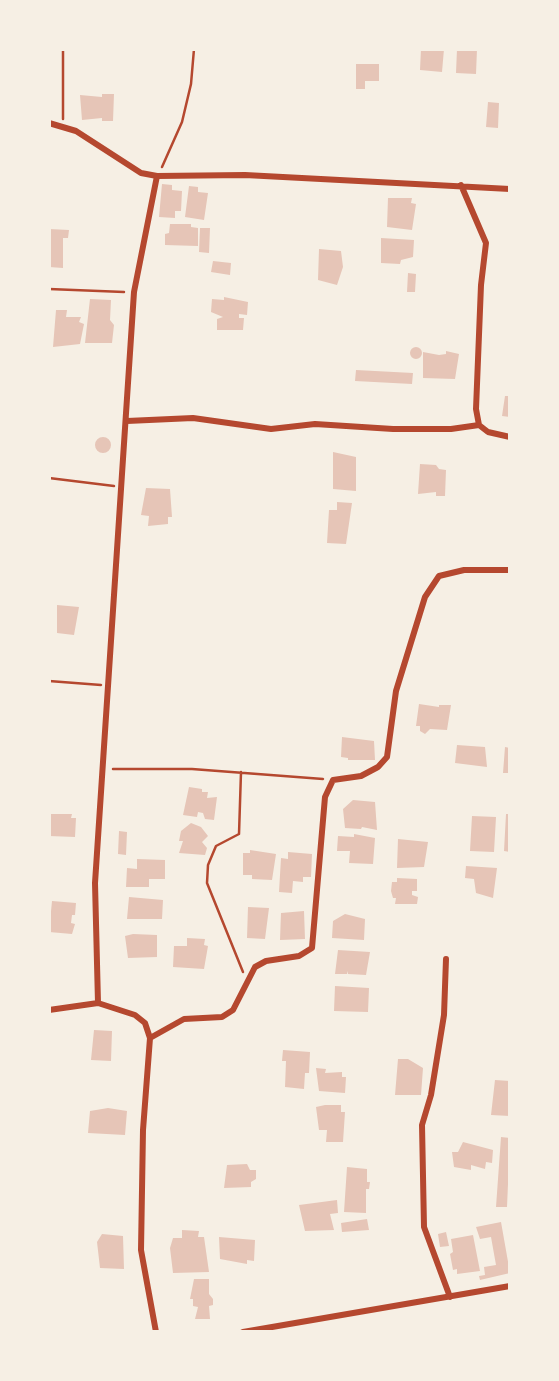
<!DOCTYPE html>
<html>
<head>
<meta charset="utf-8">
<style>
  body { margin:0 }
  #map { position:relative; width:559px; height:1381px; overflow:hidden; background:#f6efe4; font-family:Lato,sans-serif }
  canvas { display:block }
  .frame { position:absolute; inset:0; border:51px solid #f6efe4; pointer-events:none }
</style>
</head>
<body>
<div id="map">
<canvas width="559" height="1381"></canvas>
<div class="frame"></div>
</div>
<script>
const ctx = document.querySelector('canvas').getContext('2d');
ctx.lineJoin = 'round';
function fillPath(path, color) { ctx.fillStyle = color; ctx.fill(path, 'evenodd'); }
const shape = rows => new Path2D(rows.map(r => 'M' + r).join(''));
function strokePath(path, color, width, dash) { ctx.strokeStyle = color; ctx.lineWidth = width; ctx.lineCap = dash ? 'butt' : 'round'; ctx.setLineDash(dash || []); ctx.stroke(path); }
fillPath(shape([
  [421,49,444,49,442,72,420,70],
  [457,49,477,49,476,74,456,73],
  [356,64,379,64,379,81,365,81,365,89,356,89],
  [102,94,114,94,113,121,102,121,102,118,82,120,80,95,102,97],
  [488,102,499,103,498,128,486,127],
  [162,184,172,185,172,190,182,191,181,211,175,211,175,218,159,217],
  [189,186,198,187,198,192,208,193,204,220,185,217],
  [388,198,412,198,411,203,416,204,412,230,387,227],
  [170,224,191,224,191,227,198,228,198,246,165,245,165,234,169,233],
  [200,228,210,228,209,253,199,252],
  [49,229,69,230,68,238,63,238,63,268,49,267],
  [381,238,414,240,413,257,401,260,400,264,381,263],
  [319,249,341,251,343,267,337,285,318,280],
  [213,261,231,263,230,275,211,272],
  [408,273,416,274,415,292,407,292],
  [224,297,248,302,247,315,239,314,239,318,244,318,243,330,217,330,217,319,223,317,211,312,212,299,224,300],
  [90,299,111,300,110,320,114,325,112,343,85,343],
  [56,310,67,310,66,317,81,317,79,322,84,324,80,344,53,347],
  '410 353a6 6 0 1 1 12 0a6 6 0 1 1-12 0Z',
  [446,351,459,354,455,379,423,378,423,352,439,355,446,354],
  [356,370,413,373,412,384,355,381],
  [505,396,510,396,510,417,502,416],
  '95 445a8 8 0 1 1 16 0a8 8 0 1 1-16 0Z',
  [333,452,356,457,356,491,333,489],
  [420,464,436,465,439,469,446,470,445,496,436,496,436,492,418,494],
  [146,488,170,489,172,517,168,517,168,524,148,526,149,516,141,515],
  [337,502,352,503,346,544,327,543,329,510,337,510],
  [57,605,79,607,74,635,57,633],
  [419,704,439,707,439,705,451,705,447,730,430,729,425,734,420,731,420,726,416,726],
  [342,737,374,741,375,760,348,760,348,758,341,757],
  [457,745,485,747,487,767,455,763],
  [505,747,510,748,510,773,503,773],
  [189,787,202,789,202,792,208,792,207,798,217,797,214,820,205,819,203,813,198,812,197,817,183,815],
  [353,800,375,802,377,830,362,827,361,829,345,828,343,809],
  [49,814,72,814,71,818,76,818,75,837,49,836],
  [506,814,510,814,510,852,504,851],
  [472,816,496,817,494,852,470,851],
  [191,823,201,827,208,836,202,842,207,848,205,855,179,853,183,841,179,841,181,831],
  [119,831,127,832,126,855,118,854],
  [354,834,375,838,373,864,349,863,350,851,337,851,338,836,354,837],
  [398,839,428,842,424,867,397,868],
  [250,850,276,854,272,880,252,879,252,875,243,875,243,853,250,853],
  [288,852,312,854,311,877,303,877,303,882,293,881,292,893,279,892,281,858,288,859],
  [137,859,165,860,165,879,149,879,149,887,126,887,127,868,137,869],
  [466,866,497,868,493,898,476,893,474,879,465,878],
  [397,878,417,879,417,891,412,891,412,895,418,897,417,904,395,904,396,898,393,898,391,891,392,882,397,882],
  [129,897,163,900,162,919,127,919],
  [52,901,76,903,75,915,72,915,71,923,75,924,72,934,49,932],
  [248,907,269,908,265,939,247,938],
  [304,911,305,939,280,940,281,913],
  [345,914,365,919,364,940,332,938,333,921],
  [133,934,157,935,157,957,128,958,125,936],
  [187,938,205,939,204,945,208,946,204,969,173,967,174,946,187,946],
  [338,950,370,952,366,975,348,974,348,971,347,974,335,974],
  [335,986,369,988,368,1012,334,1011],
  [94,1030,112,1031,111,1061,91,1060],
  [283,1050,310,1052,309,1073,305,1073,304,1089,285,1087,286,1061,282,1061],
  [398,1059,408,1059,423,1068,421,1095,395,1095],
  [316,1068,326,1069,325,1073,342,1072,342,1077,346,1077,345,1093,319,1091],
  [495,1080,510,1081,510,1116,491,1115],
  [325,1105,341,1105,341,1112,345,1112,343,1142,326,1142,327,1130,319,1130,316,1107],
  [108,1108,127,1111,125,1135,88,1133,90,1111],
  [501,1137,510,1138,507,1207,496,1207],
  [463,1142,493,1150,492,1163,486,1162,485,1169,471,1165,471,1170,454,1167,452,1152,458,1152],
  [247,1164,250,1170,256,1170,256,1179,251,1182,251,1187,224,1188,227,1165],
  [347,1167,367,1169,367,1182,370,1182,369,1189,366,1189,366,1213,344,1212],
  [337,1200,338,1213,330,1214,334,1230,305,1231,299,1205],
  [367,1219,369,1230,342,1232,341,1223],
  [501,1222,510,1273,480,1280,479,1276,485,1275,484,1267,496,1265,491,1237,480,1239,476,1227],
  [182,1230,199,1231,198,1237,204,1237,209,1272,173,1273,170,1248,173,1238,182,1238],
  [446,1232,449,1246,440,1247,438,1234],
  [102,1234,123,1236,124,1269,100,1268,97,1242],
  [473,1235,480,1271,457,1274,457,1269,453,1270,450,1254,453,1252,451,1239],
  [219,1237,255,1240,254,1261,247,1260,247,1264,220,1259],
  [194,1279,209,1279,209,1294,213,1299,213,1305,209,1306,210,1319,195,1319,198,1307,193,1306,193,1299,190,1299]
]), '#e6c5b7');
strokePath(shape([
  [63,49,63,119],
  [162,167,182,122,191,84,194,49],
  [49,289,124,292],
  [49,478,114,486],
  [49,681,101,685],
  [113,769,192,769,323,779],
  [241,772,239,834,216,846,208,865,207,883,243,972]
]), '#b5482f', 2.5);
strokePath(shape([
  [49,123,76,131,141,173,157,176,134,292,95,883,98,1003,135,1015,145,1023,150,1038,143,1130,141,1250,156,1332],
  [157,176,245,175,510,189],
  [461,185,486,243,481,285,476,409,479,425,488,432,510,437],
  [127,421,193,418,271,429,315,424,393,429,451,429,479,425],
  [446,959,444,1015,431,1095,422,1125,424,1227,450,1297],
  [49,1010,98,1003],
  [150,1038,184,1019,222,1017,233,1010,255,967,266,961,299,956,312,948,325,797,333,780,361,776,378,767,387,757,396,691,425,597,439,576,464,570,510,570],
  [243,1332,510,1286]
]), '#b5482f', 6);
</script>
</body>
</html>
